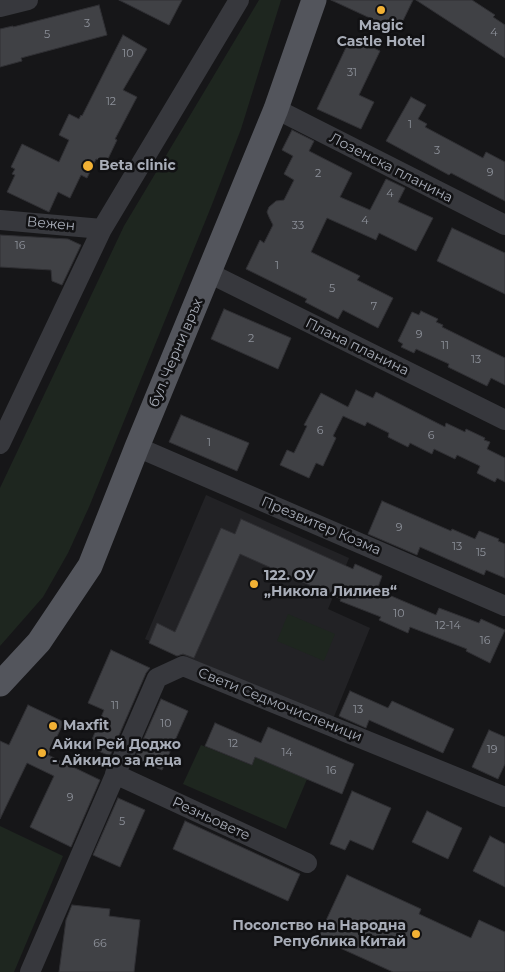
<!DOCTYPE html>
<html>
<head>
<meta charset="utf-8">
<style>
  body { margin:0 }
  canvas { display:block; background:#161618 }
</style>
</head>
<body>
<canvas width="505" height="972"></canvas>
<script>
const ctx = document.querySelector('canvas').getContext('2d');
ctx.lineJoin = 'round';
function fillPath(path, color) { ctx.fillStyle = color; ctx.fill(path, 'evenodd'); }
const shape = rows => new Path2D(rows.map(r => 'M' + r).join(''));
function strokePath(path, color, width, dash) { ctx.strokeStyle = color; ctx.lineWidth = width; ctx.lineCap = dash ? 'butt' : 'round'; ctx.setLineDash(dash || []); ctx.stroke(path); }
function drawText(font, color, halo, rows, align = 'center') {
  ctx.font = font + ' Montserrat,sans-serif'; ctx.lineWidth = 5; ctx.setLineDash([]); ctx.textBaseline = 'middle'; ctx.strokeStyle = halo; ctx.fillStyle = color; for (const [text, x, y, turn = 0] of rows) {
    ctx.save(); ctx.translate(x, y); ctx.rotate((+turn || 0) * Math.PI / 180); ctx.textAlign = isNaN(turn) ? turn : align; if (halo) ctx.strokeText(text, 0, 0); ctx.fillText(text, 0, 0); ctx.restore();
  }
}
fillPath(shape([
  [206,495,349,558,328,609,370,628,333,719,145,639]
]), '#222225');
fillPath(shape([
  [259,0,281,0,241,129,211,207,89,507,68,553,43,597,0,646,0,488,124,226],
  [288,614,335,634,324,661,277,641],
  [201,745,251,765,255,757,307,779,286,829,183,784],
  [0,826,63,856,14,972,0,972]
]), '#1e261f');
const building = shape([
  [119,0,182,0,169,25,119,0],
  [331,0,413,0,398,31,331,0],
  [416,0,472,0,495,15,493,17,505,25,505,58,416,0],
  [99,5,107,35,21,58,22,61,0,67,0,29,13,26,13,27,99,5],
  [123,35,147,49,123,90,137,97,115,139,117,140,106,163,96,159,87,178,81,175,70,198,58,192,49,212,7,192,15,175,12,174,15,169,11,167,22,144,59,162,69,140,59,135,69,114,79,119,81,115,82,116,123,35],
  [351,37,380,51,359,95,374,102,361,129,317,109,351,37],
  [411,97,426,105,418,119,427,124,425,127,483,158,486,152,505,162,505,201,451,173,449,175,386,141,411,97],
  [292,130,314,141,309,151,352,173,340,197,370,210,386,179,405,188,398,202,433,218,416,251,379,233,376,240,327,218,311,252,360,276,357,280,393,298,378,328,343,310,338,319,305,302,307,299,246,269,260,240,264,243,273,225,269,217,267,212,269,207,276,201,284,200,294,180,284,174,293,156,282,150,292,130],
  [452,228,505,253,505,294,437,261,452,228],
  [0,235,68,239,81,245,62,285,52,281,51,270,0,267,0,235],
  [224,309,291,338,278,369,211,339,224,309],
  [421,311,438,319,436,322,443,325,442,327,505,358,505,385,491,378,487,386,448,367,449,364,416,349,414,353,401,347,403,344,398,341,412,312,419,315,421,311],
  [356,390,373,398,376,392,445,427,446,423,465,432,466,429,485,438,484,440,490,442,487,449,505,458,505,482,497,478,495,482,477,473,480,466,457,455,455,459,434,449,432,454,410,443,408,447,388,437,389,433,367,422,365,426,343,416,333,436,336,438,323,466,316,463,309,478,280,465,287,450,294,453,307,426,304,425,321,393,348,407,356,390],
  [181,415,249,443,237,471,169,442,181,415],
  [382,501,451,531,452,529,475,539,479,531,499,539,498,541,505,544,505,578,486,570,484,575,420,547,417,555,368,534,382,501],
  [241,519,353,569,355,564,382,576,377,590,436,615,439,608,479,623,481,619,505,630,490,663,466,651,467,649,410,627,408,633,379,620,381,617,340,601,341,599,240,554,194,658,183,654,177,656,149,643,157,623,175,632,221,528,235,534,241,519],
  [111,650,150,668,146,673,110,756,89,747,104,710,88,703,111,650],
  [350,691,388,708,392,701,454,729,443,753,369,720,366,728,339,716,350,691],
  [161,699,188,711,162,770,135,758,161,699],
  [28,705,64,722,48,755,100,780,71,847,30,827,54,776,27,763,0,819,0,741,9,745,28,705],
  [215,723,261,743,268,727,354,764,342,794,255,757,252,765,205,746,215,723],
  [489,730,505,737,505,764,498,779,472,767,489,730],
  [352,791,391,808,373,850,350,840,345,850,330,844,352,791],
  [118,798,145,810,120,867,93,855,118,798],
  [427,811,462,828,448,859,412,842,427,811],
  [185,821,300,874,288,901,173,849,185,821],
  [490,836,505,844,505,887,473,871,490,836],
  [347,875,421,909,419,914,471,938,479,920,505,932,505,972,393,972,318,938,347,875],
  [72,905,110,909,109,916,140,920,134,972,59,972,66,920,72,905]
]);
fillPath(building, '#404145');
strokePath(building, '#303034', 1);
strokePath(shape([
  [0,7,28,0],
  [276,109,505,225],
  [0,220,102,229],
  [209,273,505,420],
  [0,444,102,229,239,0],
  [137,447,505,606],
  [115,774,307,863],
  [30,972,157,678,183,666,505,797]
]), '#37383d', 20);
strokePath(shape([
  [0,684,39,642,90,566,137,447,276,109,314,0]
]), '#53555c', 25);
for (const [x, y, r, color] of [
  [381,10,5,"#f2b134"],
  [88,166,6,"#f2b134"],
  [254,584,5,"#f2b134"],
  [53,726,5,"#f2b134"],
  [42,753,5,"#f2b134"],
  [416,934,5,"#f2b134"]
]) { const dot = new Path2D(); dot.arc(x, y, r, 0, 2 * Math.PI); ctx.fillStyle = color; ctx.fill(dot); strokePath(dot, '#111113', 2); }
drawText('11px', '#8e929b', null, [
  ["3",87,24],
  ["4",494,33],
  ["5",47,35],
  ["10",128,54],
  ["31",352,73],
  ["12",111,102],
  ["1",410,125],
  ["3",437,151],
  ["9",490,173],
  ["2",318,174],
  ["4",390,194],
  ["4",365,221],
  ["33",298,226],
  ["16",20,246],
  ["1",277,266],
  ["5",332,289],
  ["7",374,307],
  ["9",419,335],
  ["2",251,339],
  ["11",445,346],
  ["13",476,360],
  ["6",320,431],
  ["6",431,436],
  ["1",209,443],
  ["9",399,528],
  ["13",457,547],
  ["15",481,553],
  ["10",399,614],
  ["12-14",448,626],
  ["16",485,641],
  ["11",115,706],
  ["13",358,710],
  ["10",166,724],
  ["12",233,744],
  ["19",492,750],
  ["14",287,753],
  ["16",331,771],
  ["9",70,798],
  ["5",122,822],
  ["66",100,944]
]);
drawText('bold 14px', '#a8adb8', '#111113', [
  ["Magic",381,26,"center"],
  ["Castle Hotel",381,42,"center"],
  ["Beta clinic",99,166],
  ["122. ОУ",264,576],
  ["„Никола Лилиев“",264,592],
  ["Maxfit",63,726],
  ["Айки Рей Доджо",52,745],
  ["- Айкидо за деца",52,761],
  ["Посолство на Народна",406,926,"right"],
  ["Република Китай",406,942,"right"]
], 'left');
drawText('14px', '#a8adb8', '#111113', [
  ["Лозенска планина",391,168,27],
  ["Вежен",51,224,5],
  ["Плана планина",357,347,26],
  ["бул. Черни връх",176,353,-67],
  ["Презвитер Козма",321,526,23],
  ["Свети Седмочисленици",280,705,22],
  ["Резньовете",211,819,25]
]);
</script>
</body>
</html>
